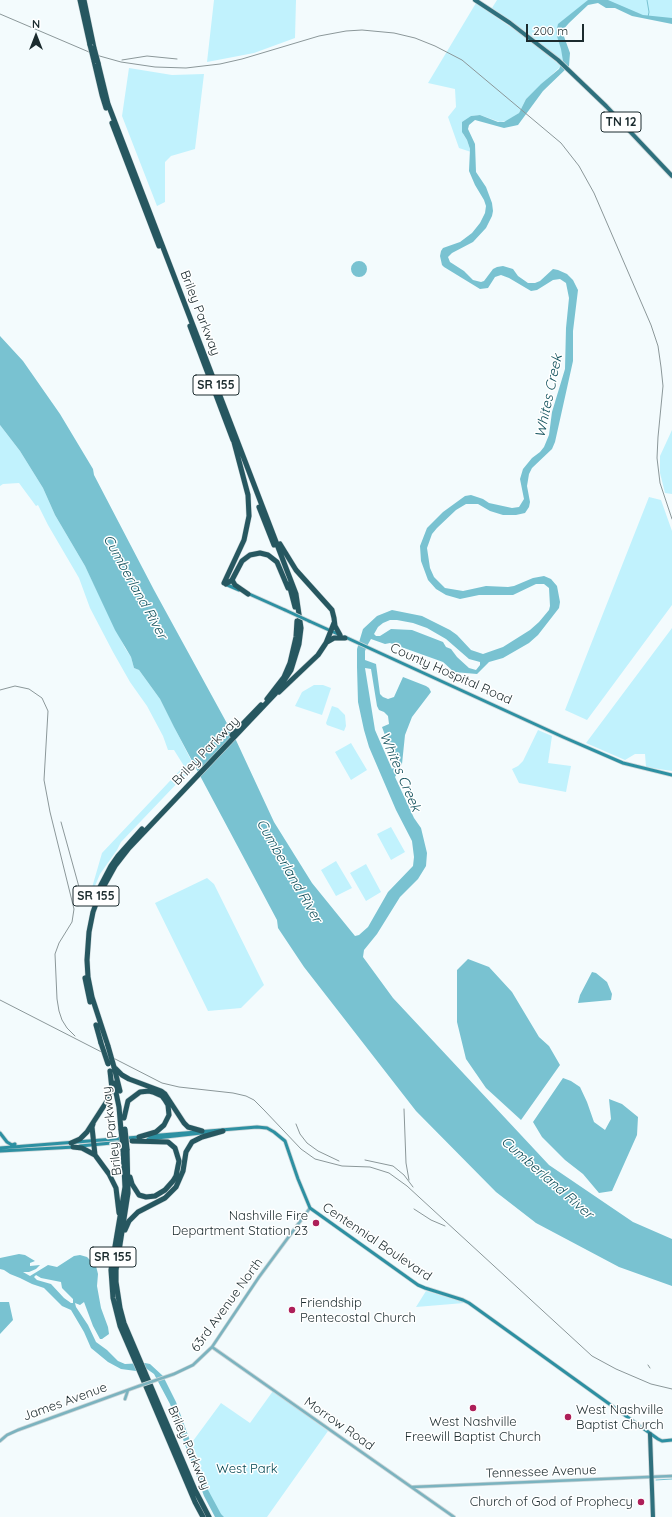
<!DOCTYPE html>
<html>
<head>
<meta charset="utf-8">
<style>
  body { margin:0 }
  #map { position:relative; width:672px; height:1517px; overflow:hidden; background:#f3fbfd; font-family:Quicksand,sans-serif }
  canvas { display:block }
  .north { position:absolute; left:16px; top:16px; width:40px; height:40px; -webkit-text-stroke:3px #fff; paint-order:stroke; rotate:0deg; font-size:11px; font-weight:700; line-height:16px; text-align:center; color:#1b2b2e }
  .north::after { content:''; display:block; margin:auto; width:14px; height:18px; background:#1b2b2e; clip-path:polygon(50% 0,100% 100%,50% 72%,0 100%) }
  .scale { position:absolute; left:526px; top:24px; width:58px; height:18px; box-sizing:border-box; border:2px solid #1b2b2e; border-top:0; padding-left:5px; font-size:12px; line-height:14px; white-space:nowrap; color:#1b2b2e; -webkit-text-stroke:3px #fff; paint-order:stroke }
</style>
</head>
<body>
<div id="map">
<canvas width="672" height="1517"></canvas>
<div class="north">N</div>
<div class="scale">200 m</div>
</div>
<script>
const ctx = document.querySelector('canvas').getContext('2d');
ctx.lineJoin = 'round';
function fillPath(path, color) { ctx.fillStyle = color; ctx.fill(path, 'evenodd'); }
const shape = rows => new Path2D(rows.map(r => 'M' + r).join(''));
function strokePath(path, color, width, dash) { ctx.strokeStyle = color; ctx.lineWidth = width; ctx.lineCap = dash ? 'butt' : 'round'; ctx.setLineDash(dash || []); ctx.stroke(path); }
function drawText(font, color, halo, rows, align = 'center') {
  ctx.font = font + ' Quicksand,sans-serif'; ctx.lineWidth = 3; ctx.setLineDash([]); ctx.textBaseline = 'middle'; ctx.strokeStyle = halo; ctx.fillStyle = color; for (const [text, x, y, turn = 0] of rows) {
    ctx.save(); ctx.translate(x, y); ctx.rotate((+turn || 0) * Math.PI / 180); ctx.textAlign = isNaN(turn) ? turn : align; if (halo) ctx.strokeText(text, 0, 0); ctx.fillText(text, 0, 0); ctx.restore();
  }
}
fillPath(shape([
  [214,0,296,0,295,38,254,53,207,62],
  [497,0,594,0,590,1,557,33,565,54,563,62,528,33,492,8],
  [601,0,672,0,672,21,645,16],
  [476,3,522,35,561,66,526,99,519,113,507,121,500,122,480,115,471,116,463,134,467,140,471,152,459,148,448,117,456,107,455,89,428,83],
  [129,68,172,75,204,74,195,149,171,156,165,162,165,202,157,206,122,116],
  [0,425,20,451,43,488,55,515,85,566,125,648,131,657,134,668,139,670,160,699,195,768,185,776,184,776,121,842,117,850,100,874,87,905,102,853,184,766,174,750,168,750,163,736,147,706,130,682,113,652,90,608,79,578,48,525,38,505,36,506,19,483,3,484,0,486],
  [672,430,672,494,665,493,660,473,660,456],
  [649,497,661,500,672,531,672,605,587,720,565,710],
  [672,628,672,771,646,767,645,754,635,754,625,760,586,743],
  [314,685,323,685,331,688,322,715,295,706,302,692],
  [332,706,338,708,345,715,346,726,344,731,327,725,326,723],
  [538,730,552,736,548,763,571,766,566,792,519,783,512,769,518,766,523,761],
  [351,743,367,770,351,780,335,752],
  [391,827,405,852,391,860,377,834],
  [336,861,352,888,336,896,321,870],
  [366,864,381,892,366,901,350,873],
  [207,878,214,884,264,985,241,1008,208,1011,155,903],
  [426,1291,463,1302,464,1303,416,1307],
  [273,1391,328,1431,267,1517,222,1517,206,1491,190,1445,221,1403,250,1423]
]), '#c1f2fd');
fillPath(shape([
  [588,0,608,0,643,15,672,18,672,24,632,16,615,8,606,8,598,3,588,5,569,23,562,31,570,53,569,66,543,91,518,125,504,128,475,120,469,125,468,129,475,144,476,172,486,187,492,203,493,211,492,216,486,228,473,242,452,253,448,257,450,262,464,271,473,280,481,282,484,281,493,269,497,267,503,266,513,269,518,276,528,283,535,283,540,281,553,269,558,270,567,274,573,280,578,290,573,331,573,361,555,442,552,449,532,468,529,474,527,486,530,502,529,507,525,513,516,515,503,515,490,511,478,504,466,504,456,510,437,528,432,534,427,548,430,568,434,577,445,588,463,591,486,586,508,587,514,586,533,578,544,576,551,579,557,586,560,602,559,608,538,635,529,643,503,658,489,662,477,674,454,672,443,662,390,643,385,644,371,639,367,646,365,651,365,660,376,664,380,694,383,697,388,699,394,697,403,677,426,686,429,688,431,692,412,717,405,735,402,764,395,777,414,818,421,828,427,853,426,866,418,879,400,897,377,934,364,950,363,957,393,998,549,1165,633,1222,672,1239,672,1286,619,1267,536,1223,496,1192,416,1111,304,967,278,928,277,920,174,727,160,699,139,670,134,668,131,657,115,630,85,566,55,515,43,488,20,451,0,425,0,336,23,361,60,414,93,469,94,475,154,590,235,738,274,822,312,883,355,936,359,935,368,927,388,892,413,866,414,857,412,841,396,810,369,747,364,730,358,702,357,667,357,649,363,629,377,616,392,610,422,616,450,630,457,635,471,650,483,654,503,647,530,630,539,622,549,610,550,606,549,588,544,584,536,584,513,595,479,595,460,599,446,595,436,589,428,580,421,561,420,546,427,528,443,512,465,496,471,495,483,499,489,503,512,508,519,507,524,499,520,479,523,469,532,458,540,452,544,447,549,435,552,412,565,369,566,328,569,298,566,283,560,279,553,280,537,290,531,291,509,278,501,275,495,277,488,288,480,289,444,267,442,265,440,256,441,251,443,248,460,242,472,233,480,223,485,213,486,206,484,200,475,185,469,171,470,149,467,140,462,132,462,122,471,116,480,115,498,122,504,122,519,113,526,99,541,84,559,69,563,61,561,49,556,33,558,24],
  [390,620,397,620,413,623,427,628,446,639,469,659,480,662,480,665,476,670,469,668,457,657,451,649,446,647,443,642,412,630,391,629,380,636,376,636,374,634,378,627,383,623],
  [365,668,371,669,377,706,379,710,384,712,388,716,389,724,382,727,393,757,395,766,392,769,375,730],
  '351 269a8 8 0 1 1 16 0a8 8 0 1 1-16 0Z',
  [468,959,489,967,512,992,539,1037,549,1046,560,1065,521,1120,486,1088,466,1059,457,1022,457,970],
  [592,972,596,973,607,982,612,994,611,1000,578,1003,580,995],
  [563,1078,571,1081,580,1087,587,1102,594,1122,605,1130,611,1119,609,1099,622,1104,638,1117,637,1135,612,1191,599,1193,583,1174,565,1160,542,1137,533,1122],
  [19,1254,25,1255,35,1261,30,1263,30,1266,40,1265,36,1269,29,1272,23,1272,30,1276,48,1265,57,1267,74,1256,80,1255,87,1257,96,1266,98,1274,97,1286,101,1308,108,1327,109,1334,102,1339,100,1339,93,1326,84,1302,80,1305,75,1303,76,1307,88,1325,96,1342,107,1350,118,1361,125,1364,145,1363,150,1364,163,1376,176,1402,207,1488,221,1514,224,1517,215,1517,204,1496,170,1404,154,1374,147,1369,136,1371,121,1369,108,1362,91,1348,84,1332,71,1310,62,1306,44,1288,32,1284,20,1278,10,1274,4,1270,0,1269,0,1258],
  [36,1275,41,1278,61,1282,62,1288,73,1299,73,1303,71,1303,64,1298,51,1284,37,1280,34,1277],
  [0,1302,9,1302,13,1320,0,1334]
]), '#79c2d1');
strokePath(shape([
  [647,0,649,12,648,17],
  [656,1480,672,1479]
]), '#79c2d1', 1);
const tertiary = shape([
  [212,1347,454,1517],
  [174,1374,193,1365,212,1347,259,1277,310,1208],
  [125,1399,128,1390],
  [0,1441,7,1435,18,1430,139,1386],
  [412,1487,672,1476]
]);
const secondary = shape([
  [225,584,239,590],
  [247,593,285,610],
  [309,621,340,635],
  [345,637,563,737,623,763,672,775],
  [0,1133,7,1142,12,1145,15,1144],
  [149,1136,257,1127,267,1128,274,1132,285,1141,298,1179,310,1208,418,1285,425,1288,463,1300,469,1303,658,1439,662,1441,672,1440],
  [148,1139,210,1132],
  [80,1146,122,1142],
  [0,1148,140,1137],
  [0,1151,75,1147]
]);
const primary = shape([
  [475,0,510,23,558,60,606,106,672,176],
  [650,1434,653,1517]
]);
const motorway = shape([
  [80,0,90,45],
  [84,0,94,48],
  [94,61,102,95,106,108],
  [98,63,108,104,296,594,301,628,299,644,291,670,275,694,129,848,115,866,100,893,93,912,89,932,87,960,88,977,92,997,108,1046],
  [112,123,159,246],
  [190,326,233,440],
  [259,507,274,545],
  [280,544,296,570,332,610,334,618,335,626,340,635],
  [232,580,235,585,248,594],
  [224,583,244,540,249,516,248,495,234,442],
  [226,584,232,580,242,561,250,555,260,553,268,555,277,562,288,588],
  [289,584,295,607],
  [327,642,334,638,345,638],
  [279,692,318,655,326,643,334,623],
  [267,699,284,677,290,663,296,637,297,621],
  [232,735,261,705],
  [100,887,111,866,118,856,142,829],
  [85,978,90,1002],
  [96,1025,101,1043],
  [114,1067,122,1075,129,1079,161,1091,165,1094,184,1123,188,1127,202,1131],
  [114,1067,120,1091],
  [114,1083,119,1107,121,1130],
  [124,1118,128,1101,140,1092,149,1091,153,1092,162,1096,165,1100,168,1105,169,1115,164,1125,156,1132,139,1137],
  [93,1124,92,1127,95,1155],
  [71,1143,80,1139,87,1132,109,1098,112,1089,110,1071],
  [73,1147,82,1148,95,1155,109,1174,116,1188,119,1213],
  [123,1149,125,1187,111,1270,113,1298,120,1326,142,1377,195,1502,203,1517],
  [127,1149,128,1193,116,1270,116,1282,120,1308,124,1323,195,1490,209,1517],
  [130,1177,132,1184,139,1195,146,1197,155,1196,165,1190,173,1181,176,1176,179,1161,175,1148,168,1142,132,1141],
  [125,1230,129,1221,138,1212,165,1198,176,1187,183,1171,186,1152,192,1142,202,1137,223,1131]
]);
strokePath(tertiary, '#ccd6d8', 4);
strokePath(secondary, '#ccd6d8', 4.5);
strokePath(primary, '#ccd6d8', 5.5);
strokePath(motorway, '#ccd6d8', 6);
strokePath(tertiary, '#7bb3bf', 2.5);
strokePath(secondary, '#2d90a2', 3);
strokePath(primary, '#2e707d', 4);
strokePath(motorway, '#265760', 5);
strokePath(shape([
  [0,14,96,55,121,62,155,67,186,68,220,64,242,59,319,36,346,31,362,30,394,33,415,38,435,46,462,60,561,143,579,166,594,193,651,325,658,346,661,367,663,386,658,437,657,458,660,483,672,519],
  [122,60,147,56,177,59],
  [0,690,15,686,29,689,42,698,48,711,44,780,50,812,74,909,72,922,59,943,55,954,57,999,59,1011,62,1020,67,1028,75,1036],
  [61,822,79,887,78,906],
  [0,1000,162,1083,179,1087,233,1093,246,1096,254,1100,264,1110,301,1149,315,1159,342,1166,370,1167,389,1173,407,1186,592,1356,616,1369,651,1384,672,1389],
  [404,1109,406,1163,409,1180],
  [296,1124,300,1134,307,1143,318,1151,339,1161],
  [365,1160,393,1166,404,1175,413,1187],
  [414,1209,431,1220,445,1226],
  [648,1365,650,1368]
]), '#8b9799', 1);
const tertiaryBridge = shape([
  [139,1386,174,1374]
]);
const secondaryBridge = shape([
  [285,610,309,621]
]);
const motorwayBridge = shape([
  [90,45,94,61],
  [94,48,98,63],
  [101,1043,108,1064],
  [108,1046,114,1067],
  [125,1129,127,1149],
  [121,1130,123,1149]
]);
strokePath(tertiaryBridge, '#ccd6d8', 4, []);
strokePath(secondaryBridge, '#ccd6d8', 4.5, []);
strokePath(motorwayBridge, '#ccd6d8', 6, []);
strokePath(tertiaryBridge, '#7bb3bf', 2.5);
strokePath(secondaryBridge, '#2d90a2', 3);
strokePath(motorwayBridge, '#265760', 5);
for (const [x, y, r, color] of [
  [316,1223,4,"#ad1f59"],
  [292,1310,4,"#ad1f59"],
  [473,1408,4,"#ad1f59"],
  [568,1417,4,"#ad1f59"],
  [641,1502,4,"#ad1f59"]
]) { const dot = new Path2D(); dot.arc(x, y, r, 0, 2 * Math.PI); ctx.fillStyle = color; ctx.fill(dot); strokePath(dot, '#fff', 1.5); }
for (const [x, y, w] of [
  [621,122,40],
  [216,385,46],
  [96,896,46],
  [113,1257,46]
]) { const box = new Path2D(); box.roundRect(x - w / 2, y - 10, w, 20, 3); ctx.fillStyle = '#fff'; ctx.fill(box); strokePath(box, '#1b2b2e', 1); }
drawText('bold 12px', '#1b2b2e', null, [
  ["TN 12",621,122],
  ["SR 155",216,385],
  ["SR 155",96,896],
  ["SR 155",113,1257]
]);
drawText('13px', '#1b2b2e', '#fff', [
  ["Briley Parkway",200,313,69],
  ["County Hospital Road",451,674,24],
  ["Briley Parkway",206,751,-46],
  ["Briley Parkway",112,1131,-97],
  ["Centennial Boulevard",377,1242,34],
  ["63rd Avenue North",227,1305,-54],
  ["James Avenue",65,1402,-20],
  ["Morrow Road",339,1424,35],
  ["Briley Parkway",189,1448,67],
  ["Tennessee Avenue",541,1472,-2]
]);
drawText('13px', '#1b2b2e', '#fff', [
  ["Nashville Fire",308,1216],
  ["Department Station 23",308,1231],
  ["Friendship",300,1303,"left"],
  ["Pentecostal Church",300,1318,"left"],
  ["West Nashville",576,1410,"left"],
  ["Baptist Church",576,1425,"left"],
  ["West Nashville",473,1422,"center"],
  ["Freewill Baptist Church",473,1437,"center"],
  ["Church of God of Prophecy",633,1502]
], 'right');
drawText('13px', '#004550', '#fff', [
  ["West Park",247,1469]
]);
drawText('italic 14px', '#13525d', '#fff', [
  ["Whites Creek",549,396,-78],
  ["Cumberland River",135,587,61],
  ["Whites Creek",400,772,67],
  ["Cumberland River",289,871,60],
  ["Cumberland River",547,1178,41]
]);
</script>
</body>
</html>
